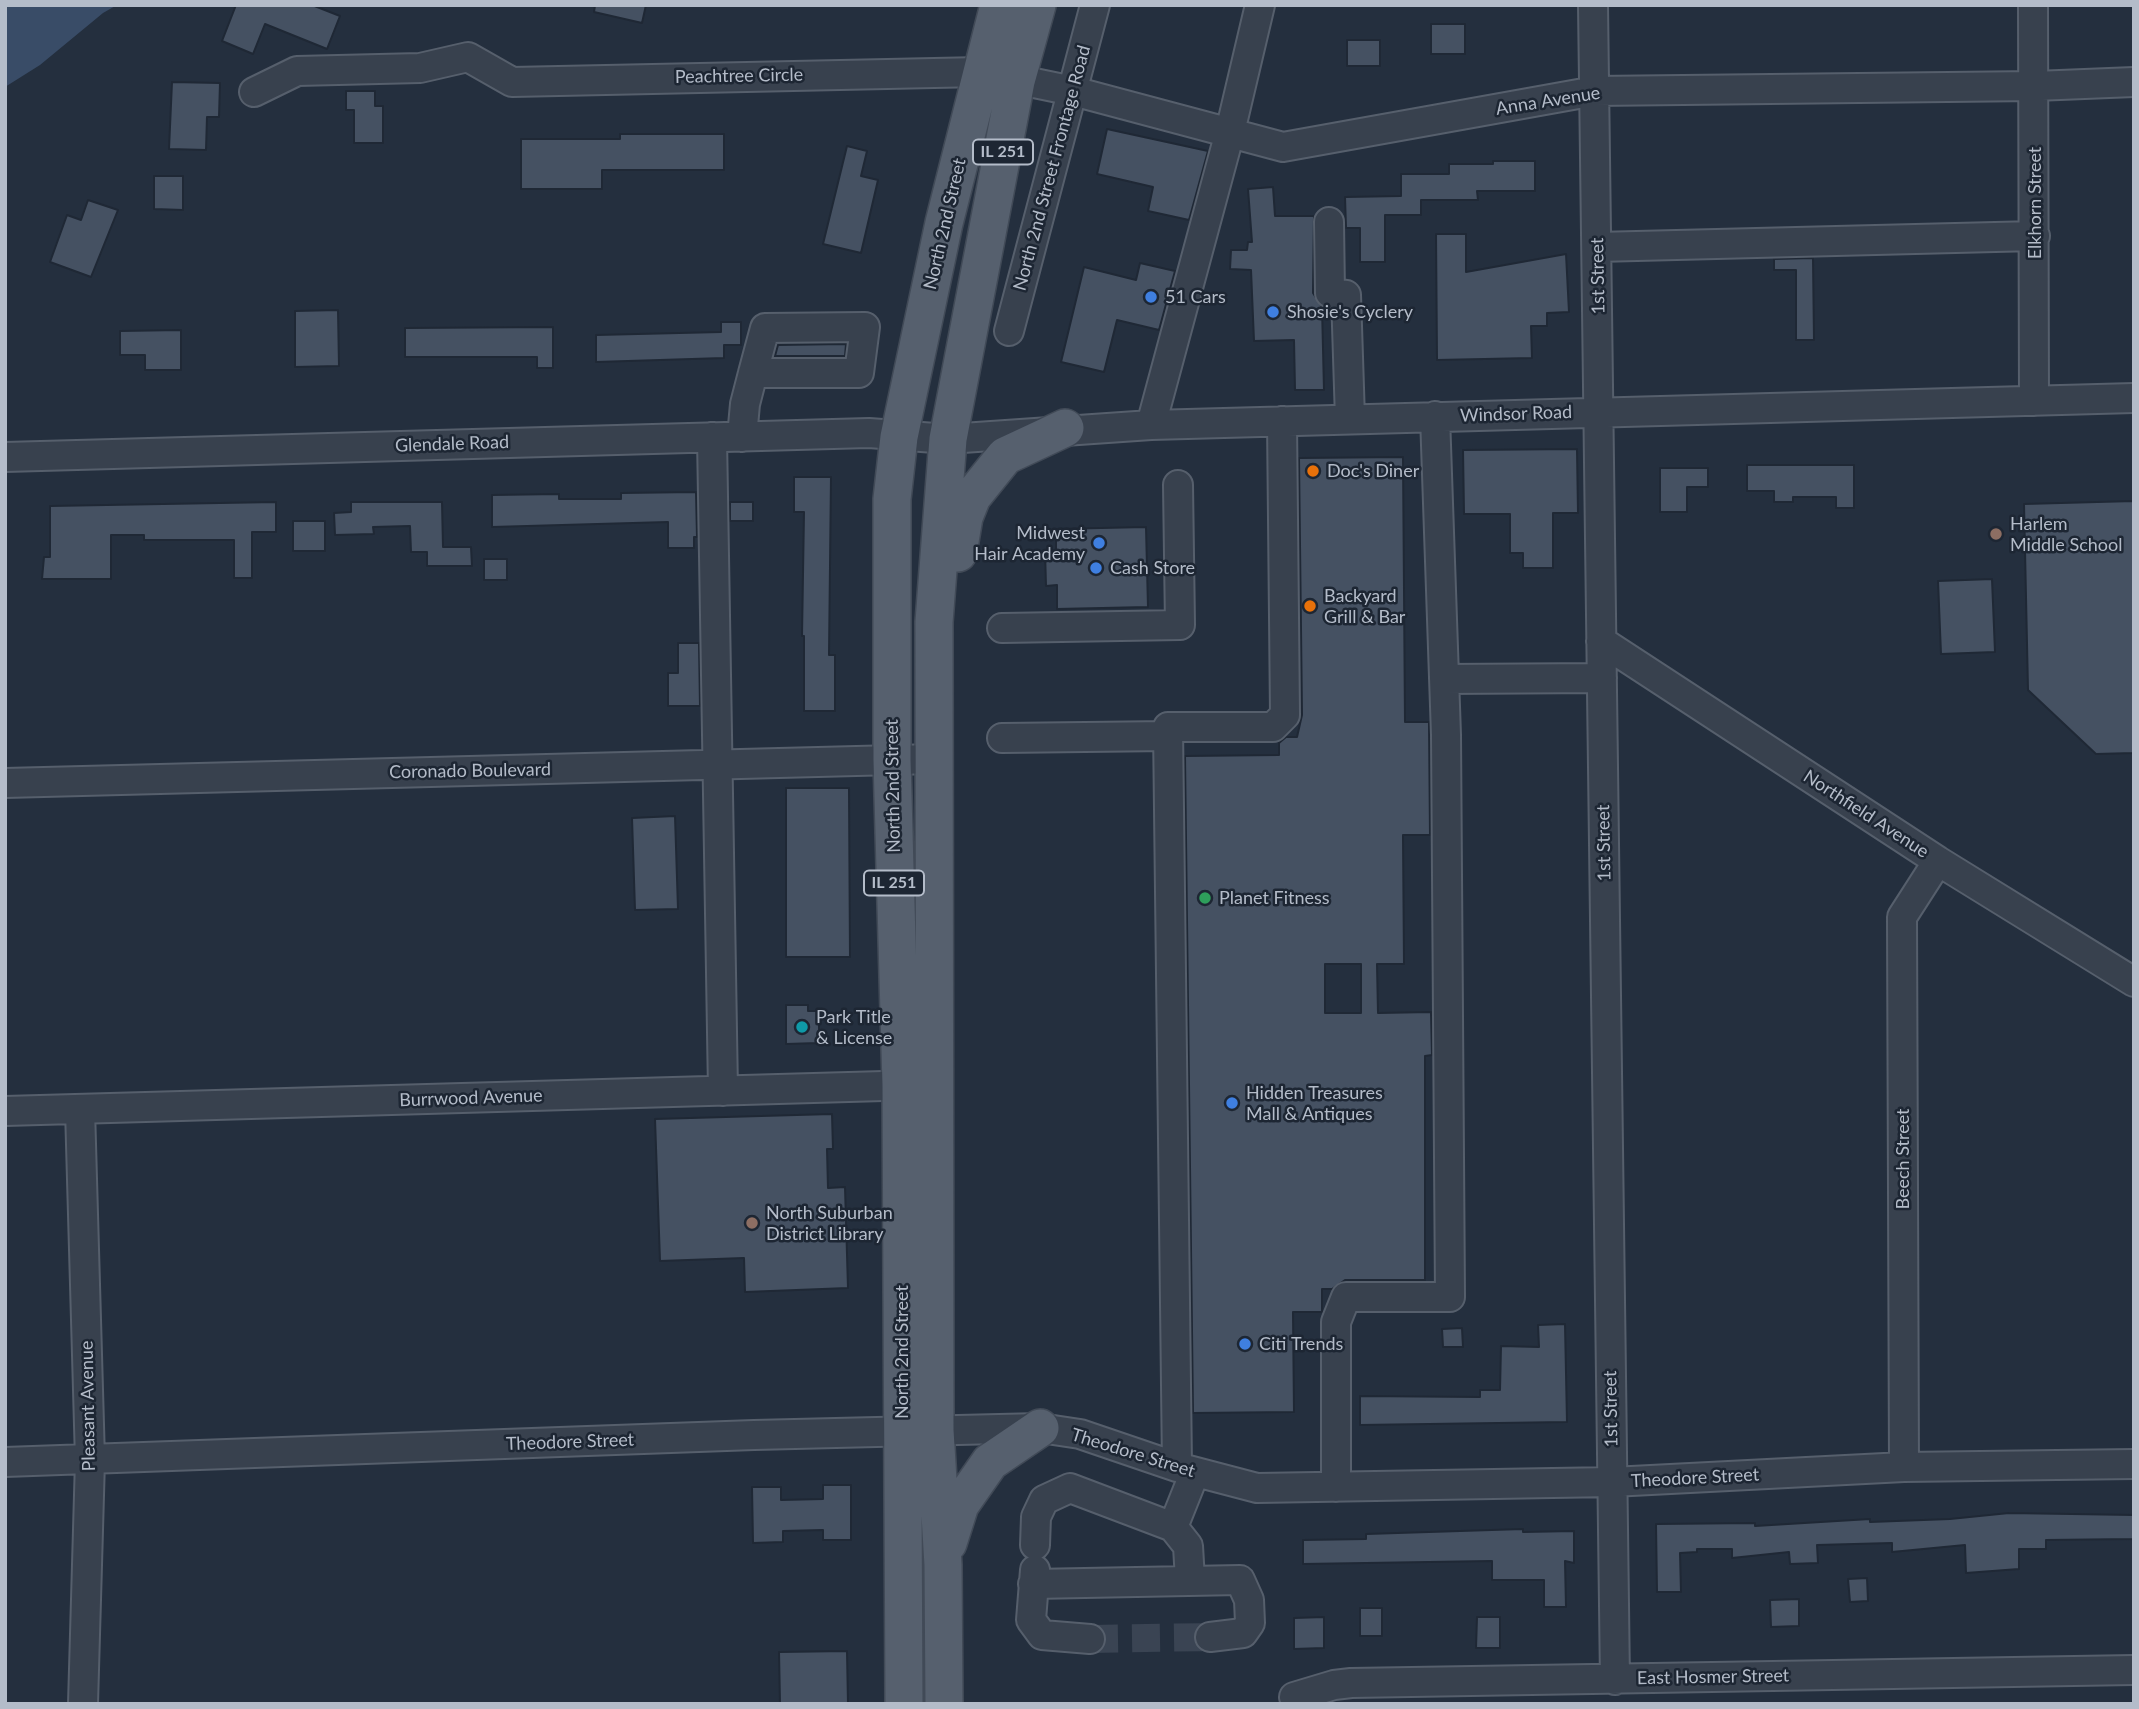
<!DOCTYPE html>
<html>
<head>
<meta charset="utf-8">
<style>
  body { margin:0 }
  #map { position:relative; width:2139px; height:1709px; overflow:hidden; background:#242f3e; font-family:Lato,sans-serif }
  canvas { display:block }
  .frame { position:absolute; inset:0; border:7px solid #b4bcc9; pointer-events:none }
</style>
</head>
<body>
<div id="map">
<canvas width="2139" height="1709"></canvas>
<div class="frame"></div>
</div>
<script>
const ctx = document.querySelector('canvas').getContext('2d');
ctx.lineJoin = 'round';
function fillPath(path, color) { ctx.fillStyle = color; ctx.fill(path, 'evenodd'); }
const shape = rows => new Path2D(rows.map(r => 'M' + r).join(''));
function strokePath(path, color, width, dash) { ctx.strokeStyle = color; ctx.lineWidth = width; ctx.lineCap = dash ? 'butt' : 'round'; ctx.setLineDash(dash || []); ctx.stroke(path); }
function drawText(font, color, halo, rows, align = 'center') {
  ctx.font = font + ' Lato,sans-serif'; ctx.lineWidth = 5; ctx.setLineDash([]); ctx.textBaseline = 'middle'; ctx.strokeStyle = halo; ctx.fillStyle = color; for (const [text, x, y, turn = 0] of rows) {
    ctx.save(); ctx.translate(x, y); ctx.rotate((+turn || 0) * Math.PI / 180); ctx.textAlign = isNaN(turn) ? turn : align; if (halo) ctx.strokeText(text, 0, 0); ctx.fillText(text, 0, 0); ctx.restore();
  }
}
fillPath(shape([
  [5,5,117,5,103,13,40,65,5,87]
]), '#394c67');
const building = shape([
  [236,5,312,5,340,16,327,49,265,24,253,54,222,41,236,5],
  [595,5,646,5,642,23,594,12,595,5],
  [1431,24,1465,24,1465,54,1431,54,1431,24],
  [1347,40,1380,40,1380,66,1347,66,1347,40],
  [172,82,220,83,219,117,207,117,206,150,169,149,172,82],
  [346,91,375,91,375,106,383,106,383,143,354,143,354,110,346,110,346,91],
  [1107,129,1208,151,1189,220,1148,211,1153,187,1097,174,1107,129],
  [620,134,724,134,724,170,602,170,602,189,521,189,521,139,620,139,620,134],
  [847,146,867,151,861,176,878,180,861,253,823,244,847,146],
  [1493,161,1535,161,1535,191,1477,191,1478,200,1421,200,1421,215,1385,215,1385,262,1360,262,1360,228,1346,228,1345,197,1401,196,1401,174,1449,174,1449,164,1493,164,1493,161],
  [154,176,183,176,183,210,154,209,154,176],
  [1273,187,1275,216,1314,216,1313,293,1322,307,1324,390,1295,390,1294,340,1254,341,1251,270,1230,269,1231,250,1247,250,1248,242,1252,242,1248,189,1273,187],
  [88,200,118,210,91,277,50,262,67,215,81,220,88,200],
  [1436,234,1466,234,1466,272,1566,254,1569,312,1547,313,1547,326,1531,326,1532,358,1437,360,1436,234],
  [1813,258,1814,340,1796,340,1796,270,1774,270,1774,259,1813,258],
  [1140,263,1175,271,1159,330,1117,320,1104,372,1061,362,1084,267,1136,280,1140,263],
  [338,310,339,366,295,367,295,311,338,310],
  [721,322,741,322,741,345,724,345,724,358,596,362,596,335,721,332,721,322],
  [553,327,553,368,537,368,537,357,405,357,405,328,553,327],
  [181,330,181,370,145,370,145,355,120,355,120,331,181,330],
  [846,344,845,356,775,356,778,345,846,344],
  [1577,449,1578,513,1553,513,1553,568,1523,568,1523,553,1510,553,1510,514,1464,514,1463,450,1577,449],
  [1403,457,1405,722,1429,722,1430,835,1403,835,1404,964,1377,964,1378,1013,1431,1012,1432,1055,1425,1056,1425,1280,1345,1280,1332,1289,1322,1289,1322,1312,1293,1312,1294,1412,1193,1413,1185,756,1279,755,1279,743,1286,737,1297,737,1302,715,1299,458,1403,457],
  [1325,964,1361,964,1361,1013,1325,1013,1325,964],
  [1747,465,1854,465,1854,508,1836,508,1836,497,1793,497,1793,502,1774,502,1774,491,1747,491,1747,465],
  [1660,468,1708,468,1708,487,1687,487,1687,512,1660,512,1660,468],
  [794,477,831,477,829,655,835,655,835,711,804,711,804,636,802,636,804,512,794,512,794,477],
  [696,492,697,537,694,537,694,548,668,548,668,522,492,527,492,495,559,494,559,499,621,499,621,493,696,492],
  [2134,501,2134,753,2096,754,2028,690,2024,504,2134,501],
  [276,502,276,532,252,532,252,578,234,578,234,540,144,540,144,535,111,535,111,579,42,579,44,557,50,557,50,506,276,502],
  [351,502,442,502,443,547,471,547,472,566,427,566,427,552,411,552,410,526,373,527,374,534,335,535,334,513,351,512,351,502],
  [730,502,753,502,753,521,730,521,730,502],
  [293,521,325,521,325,551,293,551,293,521],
  [1146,527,1148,607,1057,609,1057,585,1046,586,1045,551,1056,551,1056,529,1146,527],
  [484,559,507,559,507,580,484,580,484,559],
  [1992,579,1995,652,1941,654,1938,581,1992,579],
  [678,643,699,643,700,706,668,706,668,673,678,673,678,643],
  [786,788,849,788,850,957,786,957,786,788],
  [675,816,678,909,635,910,632,818,675,816],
  [786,1005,808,1005,808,1011,819,1011,819,1043,786,1044,786,1005],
  [832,1114,833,1149,827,1149,828,1188,845,1187,848,1288,745,1292,744,1258,660,1261,655,1119,832,1114],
  [1565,1324,1567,1422,1360,1425,1360,1396,1480,1397,1480,1390,1500,1390,1501,1346,1539,1347,1538,1325,1565,1324],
  [1462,1328,1463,1347,1443,1347,1442,1329,1462,1328],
  [823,1485,851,1485,851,1540,823,1540,823,1530,783,1531,783,1542,753,1543,752,1487,781,1487,781,1500,823,1499,823,1485],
  [2009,1513,2134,1515,2134,1539,2046,1540,2046,1549,2019,1549,2019,1569,1966,1573,1965,1545,1892,1552,1892,1543,1817,1545,1818,1563,1790,1564,1789,1552,1732,1558,1732,1549,1697,1549,1697,1552,1680,1553,1681,1592,1657,1592,1656,1524,1755,1523,1755,1526,1870,1519,1870,1522,1950,1519,2009,1513],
  [1523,1529,1523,1532,1574,1531,1574,1563,1565,1561,1566,1607,1544,1607,1544,1580,1492,1580,1492,1561,1303,1564,1303,1540,1366,1539,1366,1534,1523,1529],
  [1867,1578,1868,1601,1850,1602,1848,1579,1867,1578],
  [1799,1599,1799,1626,1771,1627,1770,1600,1799,1599],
  [1360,1608,1382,1608,1382,1636,1360,1636,1360,1608],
  [1324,1617,1324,1648,1294,1649,1294,1618,1324,1617],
  [1477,1617,1500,1617,1500,1648,1476,1648,1477,1617],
  [847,1651,848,1704,780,1704,779,1652,847,1651]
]);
fillPath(building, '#455162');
strokePath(building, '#1f2835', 2);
strokePath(shape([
  [1090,1639,1210,1637]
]), '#3a4453', 28, [28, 14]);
const minor = shape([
  [1593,5,1615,1680],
  [2033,5,2034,401],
  [254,92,297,71,420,68,468,57,512,82,981,72,1073,91,1283,147,1595,91,2035,86,2134,82],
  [1329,222,1330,293,1346,295,1350,419],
  [1597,247,2035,236],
  [1009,331,1095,5],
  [1151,425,1230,132,1260,5],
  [712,437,723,1091],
  [742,437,745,404,753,373,765,328,865,327,859,373,753,373],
  [5,457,869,433,948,439,1151,425,2134,398],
  [1002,628,1180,625,1178,485],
  [1601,641,1938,861,2134,982],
  [1444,679,1602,678],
  [1002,738,1168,736],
  [5,783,934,759],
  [80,1109,90,1460,83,1704],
  [5,1111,919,1085],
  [5,1462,754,1435,1040,1428,1080,1434,1177,1467,1257,1488,1612,1482,1904,1467,2134,1464],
  [1177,1467,1168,727,1273,727,1285,715,1282,421],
  [1904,1467,1902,917,1938,861],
  [1336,1487,1336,1322,1346,1297,1450,1297,1446,735,1435,416],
  [1173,1527,1195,1472],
  [1035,1545,1036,1517,1044,1500,1070,1488,1173,1527,1188,1546,1190,1580],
  [1035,1570,1031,1620,1042,1635,1090,1639],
  [1033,1584,1240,1580,1249,1600,1250,1623,1243,1633,1210,1637],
  [1294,1697,1334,1685,1351,1683,2134,1670]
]);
const major = shape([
  [958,553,964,517,972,497,1005,456,1065,428],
  [948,1543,960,1505,990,1462,1040,1428],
  [904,1704,901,1085,892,760,892,499,899,437,944,223,999,5],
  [944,1704,943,1565,935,1430,934,622,948,439,1016,81,1037,5]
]);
strokePath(minor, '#565f6c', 32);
strokePath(major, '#414a57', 40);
strokePath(minor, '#38414e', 28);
strokePath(major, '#56606e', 37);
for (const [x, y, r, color] of [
  [1151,297,7,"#3f7fe0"],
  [1273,312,7,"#3f7fe0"],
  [1313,471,7,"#e8710a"],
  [1996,534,7,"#8d6e63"],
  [1099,543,7,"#3f7fe0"],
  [1096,568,7,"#3f7fe0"],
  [1310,606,7,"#e8710a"],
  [1205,898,7,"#2e9e5b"],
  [802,1027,7,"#0f9aa8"],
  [1232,1103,7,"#3f7fe0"],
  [752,1223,7,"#8d6e63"],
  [1245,1344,7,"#3f7fe0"]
]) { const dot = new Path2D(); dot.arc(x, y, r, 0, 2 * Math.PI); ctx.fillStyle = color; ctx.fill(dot); strokePath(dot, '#1d2633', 2.5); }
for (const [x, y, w] of [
  [1003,152,60],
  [894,883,60]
]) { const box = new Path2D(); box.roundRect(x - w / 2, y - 12.5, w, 25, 5); ctx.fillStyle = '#1d2633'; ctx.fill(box); strokePath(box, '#b4bcc9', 2); }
drawText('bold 16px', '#b4bcc9', null, [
  ["IL 251",1003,152],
  ["IL 251",894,883]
]);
drawText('18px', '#b4bcc9', '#1d2633', [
  ["Peachtree Circle",739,76,-1],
  ["Anna Avenue",1548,101,-9],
  ["North 2nd Street Frontage Road",1052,168,-75],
  ["Elkhorn Street",2035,203,-90],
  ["North 2nd Street",945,224,-77],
  ["1st Street",1598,276,-91],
  ["Windsor Road",1516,414,-2],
  ["Glendale Road",452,444,-2],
  ["Coronado Boulevard",470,771,-1],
  ["North 2nd Street",893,786,-91],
  ["Northfield Avenue",1866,814,33],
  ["1st Street",1604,843,-91],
  ["Burrwood Avenue",471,1098,-2],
  ["Beech Street",1903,1159,-90],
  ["North 2nd Street",902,1352,-90],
  ["Pleasant Avenue",88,1406,-91],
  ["1st Street",1611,1409,-91],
  ["Theodore Street",570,1442,-2],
  ["Theodore Street",1133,1453,17],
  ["Theodore Street",1695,1478,-3],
  ["East Hosmer Street",1713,1677,-1]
]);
drawText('18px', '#b4bcc9', '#1d2633', [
  ["51 Cars",1165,297],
  ["Shosie's Cyclery",1287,312],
  ["Doc's Diner",1327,471],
  ["Harlem",2010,524],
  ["Middle School",2010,545],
  ["Midwest",1085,533,"right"],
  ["Hair Academy",1085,554,"right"],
  ["Cash Store",1110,568],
  ["Backyard",1324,596],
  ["Grill & Bar",1324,617],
  ["Planet Fitness",1219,898],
  ["Park Title",816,1017],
  ["& License",816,1038],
  ["Hidden Treasures",1246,1093],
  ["Mall & Antiques",1246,1114],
  ["North Suburban",766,1213],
  ["District Library",766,1234],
  ["Citi Trends",1259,1344]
], 'left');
</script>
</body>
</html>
